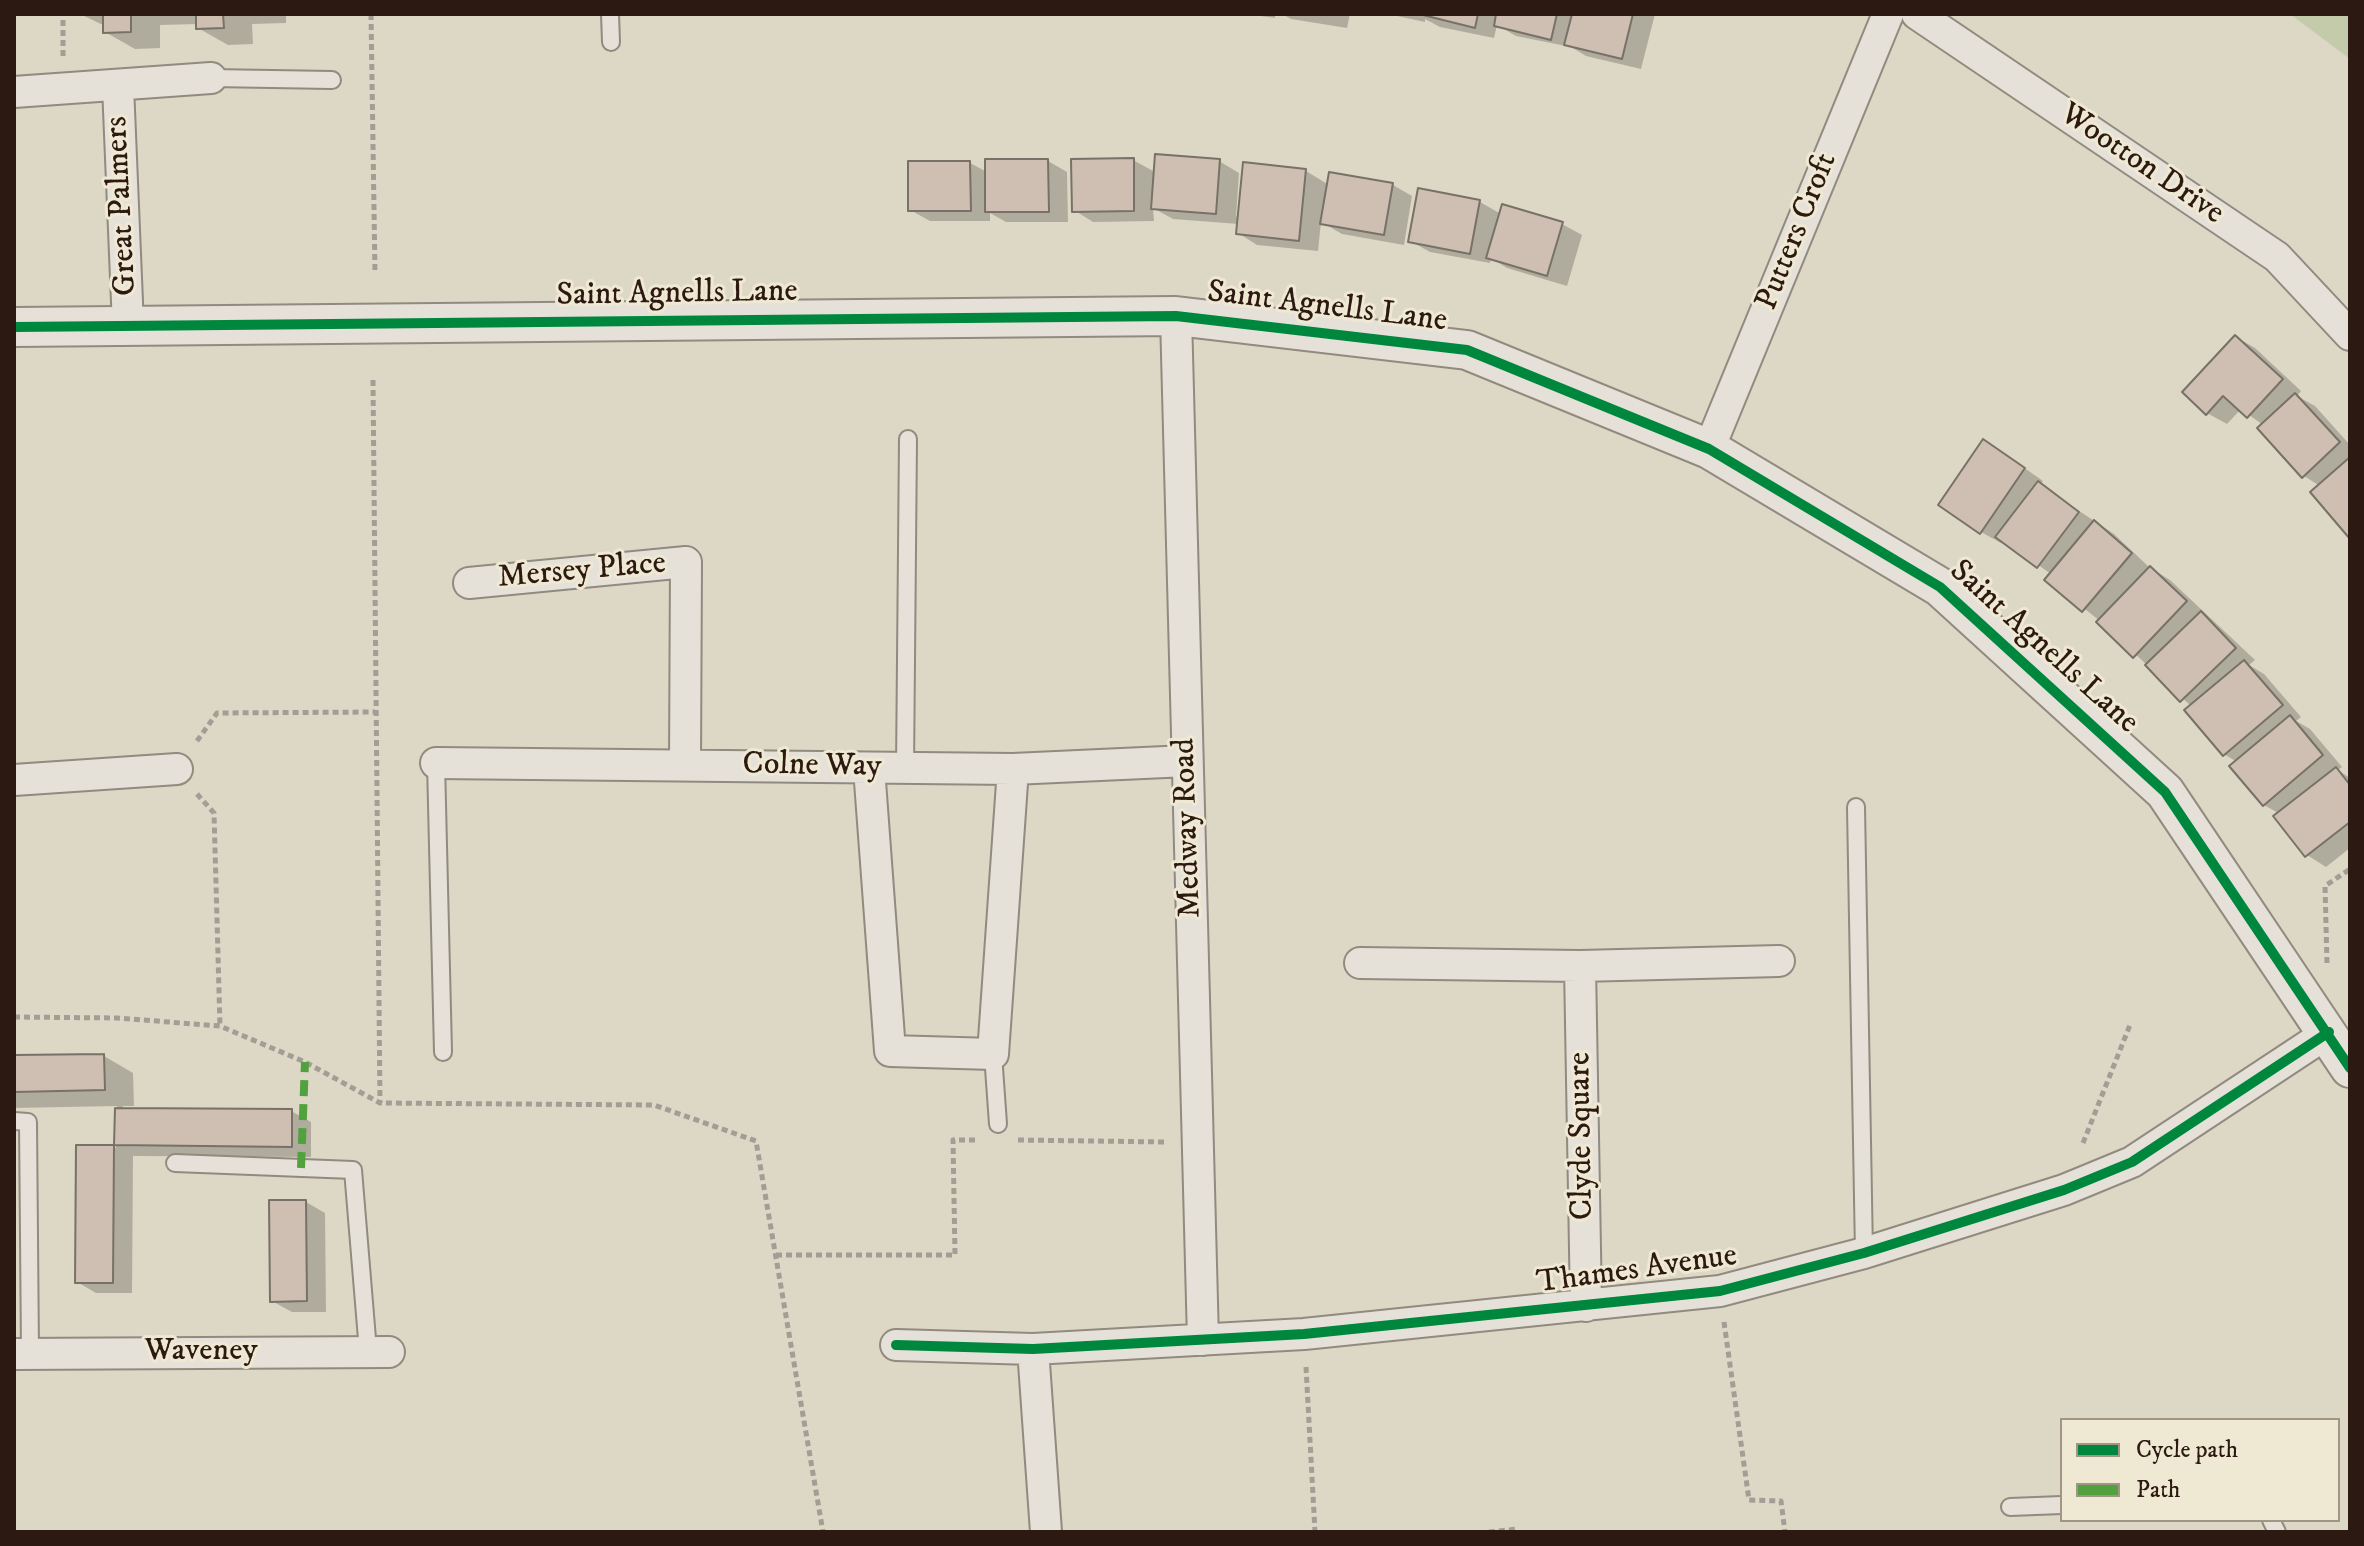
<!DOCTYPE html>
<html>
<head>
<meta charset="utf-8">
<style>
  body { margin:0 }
  #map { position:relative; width:2364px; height:1546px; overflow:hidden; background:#ddd7c5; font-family:"IM FELL DW Pica",serif }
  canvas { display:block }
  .frame { position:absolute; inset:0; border:16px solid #2c1911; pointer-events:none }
  .legend { position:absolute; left:2060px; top:1418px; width:280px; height:104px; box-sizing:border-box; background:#efe8d3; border:2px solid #a19585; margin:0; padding:10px 14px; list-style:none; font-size:24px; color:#2c1911 }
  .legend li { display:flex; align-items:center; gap:16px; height:40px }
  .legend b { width:40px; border:2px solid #a19585 }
</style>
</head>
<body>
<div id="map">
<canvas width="2364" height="1546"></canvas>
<div class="frame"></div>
<ul class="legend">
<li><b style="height:10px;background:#00873e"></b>Cycle path</li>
<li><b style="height:10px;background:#51a13f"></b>Path</li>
</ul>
</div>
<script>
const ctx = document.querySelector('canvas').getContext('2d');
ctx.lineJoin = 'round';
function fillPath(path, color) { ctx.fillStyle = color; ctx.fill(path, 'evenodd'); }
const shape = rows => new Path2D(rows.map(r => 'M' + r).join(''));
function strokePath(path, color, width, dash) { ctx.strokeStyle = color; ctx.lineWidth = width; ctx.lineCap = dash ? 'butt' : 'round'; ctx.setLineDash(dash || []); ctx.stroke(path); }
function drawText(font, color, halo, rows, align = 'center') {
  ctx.font = font + ' "IM FELL DW Pica",serif'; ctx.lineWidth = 6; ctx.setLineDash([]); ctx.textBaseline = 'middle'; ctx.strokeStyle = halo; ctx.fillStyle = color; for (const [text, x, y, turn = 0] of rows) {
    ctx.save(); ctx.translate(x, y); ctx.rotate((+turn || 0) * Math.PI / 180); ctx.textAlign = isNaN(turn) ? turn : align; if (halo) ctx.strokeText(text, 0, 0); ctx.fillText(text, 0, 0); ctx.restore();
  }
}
fillPath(shape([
  [2290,14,2350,14,2350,59]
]), '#c4cbab');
fillPath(shape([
  [80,14,286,14,286,23,252,24,253,44,228,45,198,28,198,24,160,25,160,48,135,49,105,32,105,26],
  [1246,14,1275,14,1275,18],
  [1282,14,1350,14,1347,28,1291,19],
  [1388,14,1415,16,1655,14,1641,69,1586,56,1571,47,1516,36,1497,25,1494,38,1440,27,1425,19,1425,22],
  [1133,160,1155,172,1219,161,1239,173,1236,217,1306,171,1329,185,1331,174,1393,185,1412,196,1404,245,1342,234,1321,222,1318,251,1257,245,1238,233,1239,224,1173,219,1153,208,1154,221,1093,222,1074,210],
  [1048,161,1067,172,1068,222,1006,222,990,213,990,221,930,221,910,210,970,163,987,172],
  [1420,190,1480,202,1501,214,1562,224,1582,235,1567,286,1507,268,1491,258,1490,263,1430,252,1410,241],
  [2236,337,2255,348,2301,391,2297,396,2315,406,2350,445,2350,536,2320,486,2304,476,2263,425,2241,409,2227,424,2207,413],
  [2003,453,2043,481,2040,485,2114,534,2149,567,2170,580,2255,660,2249,665,2264,674,2301,717,2296,721,2310,729,2342,767,2338,770,2350,778,2350,848,2326,867,2307,855,2280,814,2264,805,2237,762,2224,754,2192,707,2100,621,2047,579,2051,574,2003,540,2001,543,1981,532],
  [104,1056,133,1073,134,1106,123,1106,123,1110,291,1111,311,1122,311,1157,133,1156,132,1293,96,1293,77,1282,78,1147,116,1148,117,1106,14,1108,14,1057],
  [306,1202,325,1213,326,1312,292,1312,272,1301]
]), '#0003');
const building = shape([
  [103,14,131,14,131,32,103,33,103,14],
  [196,14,223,14,224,28,196,29,196,14],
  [1419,14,1478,14,1475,28,1419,14],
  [1496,14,1557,14,1551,40,1494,26,1496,14],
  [1572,14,1633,14,1622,59,1564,45,1572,14],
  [1155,154,1220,159,1216,214,1151,209,1155,154],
  [1134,158,1134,211,1072,212,1071,159,1134,158],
  [985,159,1048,159,1049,212,985,212,985,159],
  [908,161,970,161,971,211,908,211,908,161],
  [1243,162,1306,169,1299,241,1236,234,1243,162],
  [1329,172,1393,183,1384,235,1320,224,1329,172],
  [1418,188,1480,200,1470,254,1408,242,1418,188],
  [1502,204,1563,222,1547,276,1486,258,1502,204],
  [2235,335,2283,379,2247,418,2223,396,2206,415,2182,392,2235,335],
  [2295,393,2340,442,2302,478,2257,428,2295,393],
  [1983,439,2025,468,1980,534,1938,505,1983,439],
  [2350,457,2350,539,2310,492,2350,457],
  [2038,481,2079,512,2037,568,1995,537,2038,481],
  [2094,520,2132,553,2082,612,2044,580,2094,520],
  [2150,566,2187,601,2133,658,2096,622,2150,566],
  [2201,611,2236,648,2180,702,2145,665,2201,611],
  [2244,660,2283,705,2223,756,2184,710,2244,660],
  [2290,715,2323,755,2263,806,2229,766,2290,715],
  [2336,767,2350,785,2350,822,2305,857,2273,816,2336,767],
  [104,1054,105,1090,14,1092,14,1055,104,1054],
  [115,1108,292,1109,292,1147,114,1145,115,1108],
  [76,1145,114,1145,113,1283,75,1283,76,1145],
  [269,1200,306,1200,307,1301,270,1302,269,1200]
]);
fillPath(building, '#cebfb2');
strokePath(building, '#777167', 2);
const service = shape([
  [610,14,611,42],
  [211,78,332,80],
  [436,763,443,1052],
  [905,769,908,439],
  [1856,807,1864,1253],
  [993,1054,998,1124],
  [14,1121,28,1122,30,1352],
  [175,1163,353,1170,368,1351],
  [2010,1507,2062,1505],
  [2271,1520,2277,1532]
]);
const minor = shape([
  [1917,14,2277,257,2350,335],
  [118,86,128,326],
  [14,92,211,78],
  [1176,316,1203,1340],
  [1709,449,1888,14],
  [469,583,686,562,685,764],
  [436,763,1013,769,1187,761],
  [869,768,890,1051,993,1054,1013,769],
  [14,780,177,769],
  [1360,963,1580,966,1779,961],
  [1580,966,1586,1306],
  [896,1345,1033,1349,1304,1334,1720,1291,1864,1253,2064,1190,2132,1162,2329,1032],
  [1033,1349,1046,1532],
  [14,1354,389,1352]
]);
const tertiary = shape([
  [14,327,1176,316,1467,350,1709,449,1940,587,2165,792,2350,1068]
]);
strokePath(service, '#908a7f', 20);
strokePath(minor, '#908a7f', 34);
strokePath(tertiary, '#908a7f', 42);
strokePath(shape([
  [371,14,375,273],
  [63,56,63,14],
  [373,380,380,1103],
  [197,741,217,713,375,712],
  [197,794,214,813,220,1026],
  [2327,963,2325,886,2350,869],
  [14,1017,117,1018,220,1026,305,1062,380,1103,654,1105,756,1141,823,1532],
  [1018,1140,1164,1142],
  [2083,1143,2130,1025],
  [776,1255,955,1255,953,1140,976,1140],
  [1724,1322,1749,1500,1781,1501,1785,1532],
  [1306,1367,1315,1532],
  [1489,1532,1518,1529]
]), '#a29e96', 5, [6, 4]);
strokePath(service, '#e5e1d9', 16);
strokePath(minor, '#e5e1d9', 30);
strokePath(tertiary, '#e5e1d9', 38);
strokePath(shape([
  [301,1168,305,1062]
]), '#51a13f', 8, [16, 8]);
strokePath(shape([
  [14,327,1176,316,1467,350,1709,449,1940,587,2165,792,2350,1068],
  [896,1345,1033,1349,1304,1334,1720,1291,1864,1253,2064,1190,2132,1162,2329,1032]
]), '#00873e', 10);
drawText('32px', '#2c1911', '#efe8d3', [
  ["Wootton Drive",2141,165,34],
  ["Great Palmers",123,206,-93],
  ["Putters Croft",1798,232,-68],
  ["Saint Agnells Lane",677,295,-1],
  ["Saint Agnells Lane",1327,308,7],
  ["Mersey Place",582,572,-5],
  ["Saint Agnells Lane",2043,648,42],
  ["Colne Way",812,767,1],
  ["Medway Road",1189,828,-92],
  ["Clyde Square",1583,1136,-91],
  ["Thames Avenue",1637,1271,-8],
  ["Waveney",201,1352]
]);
</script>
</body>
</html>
